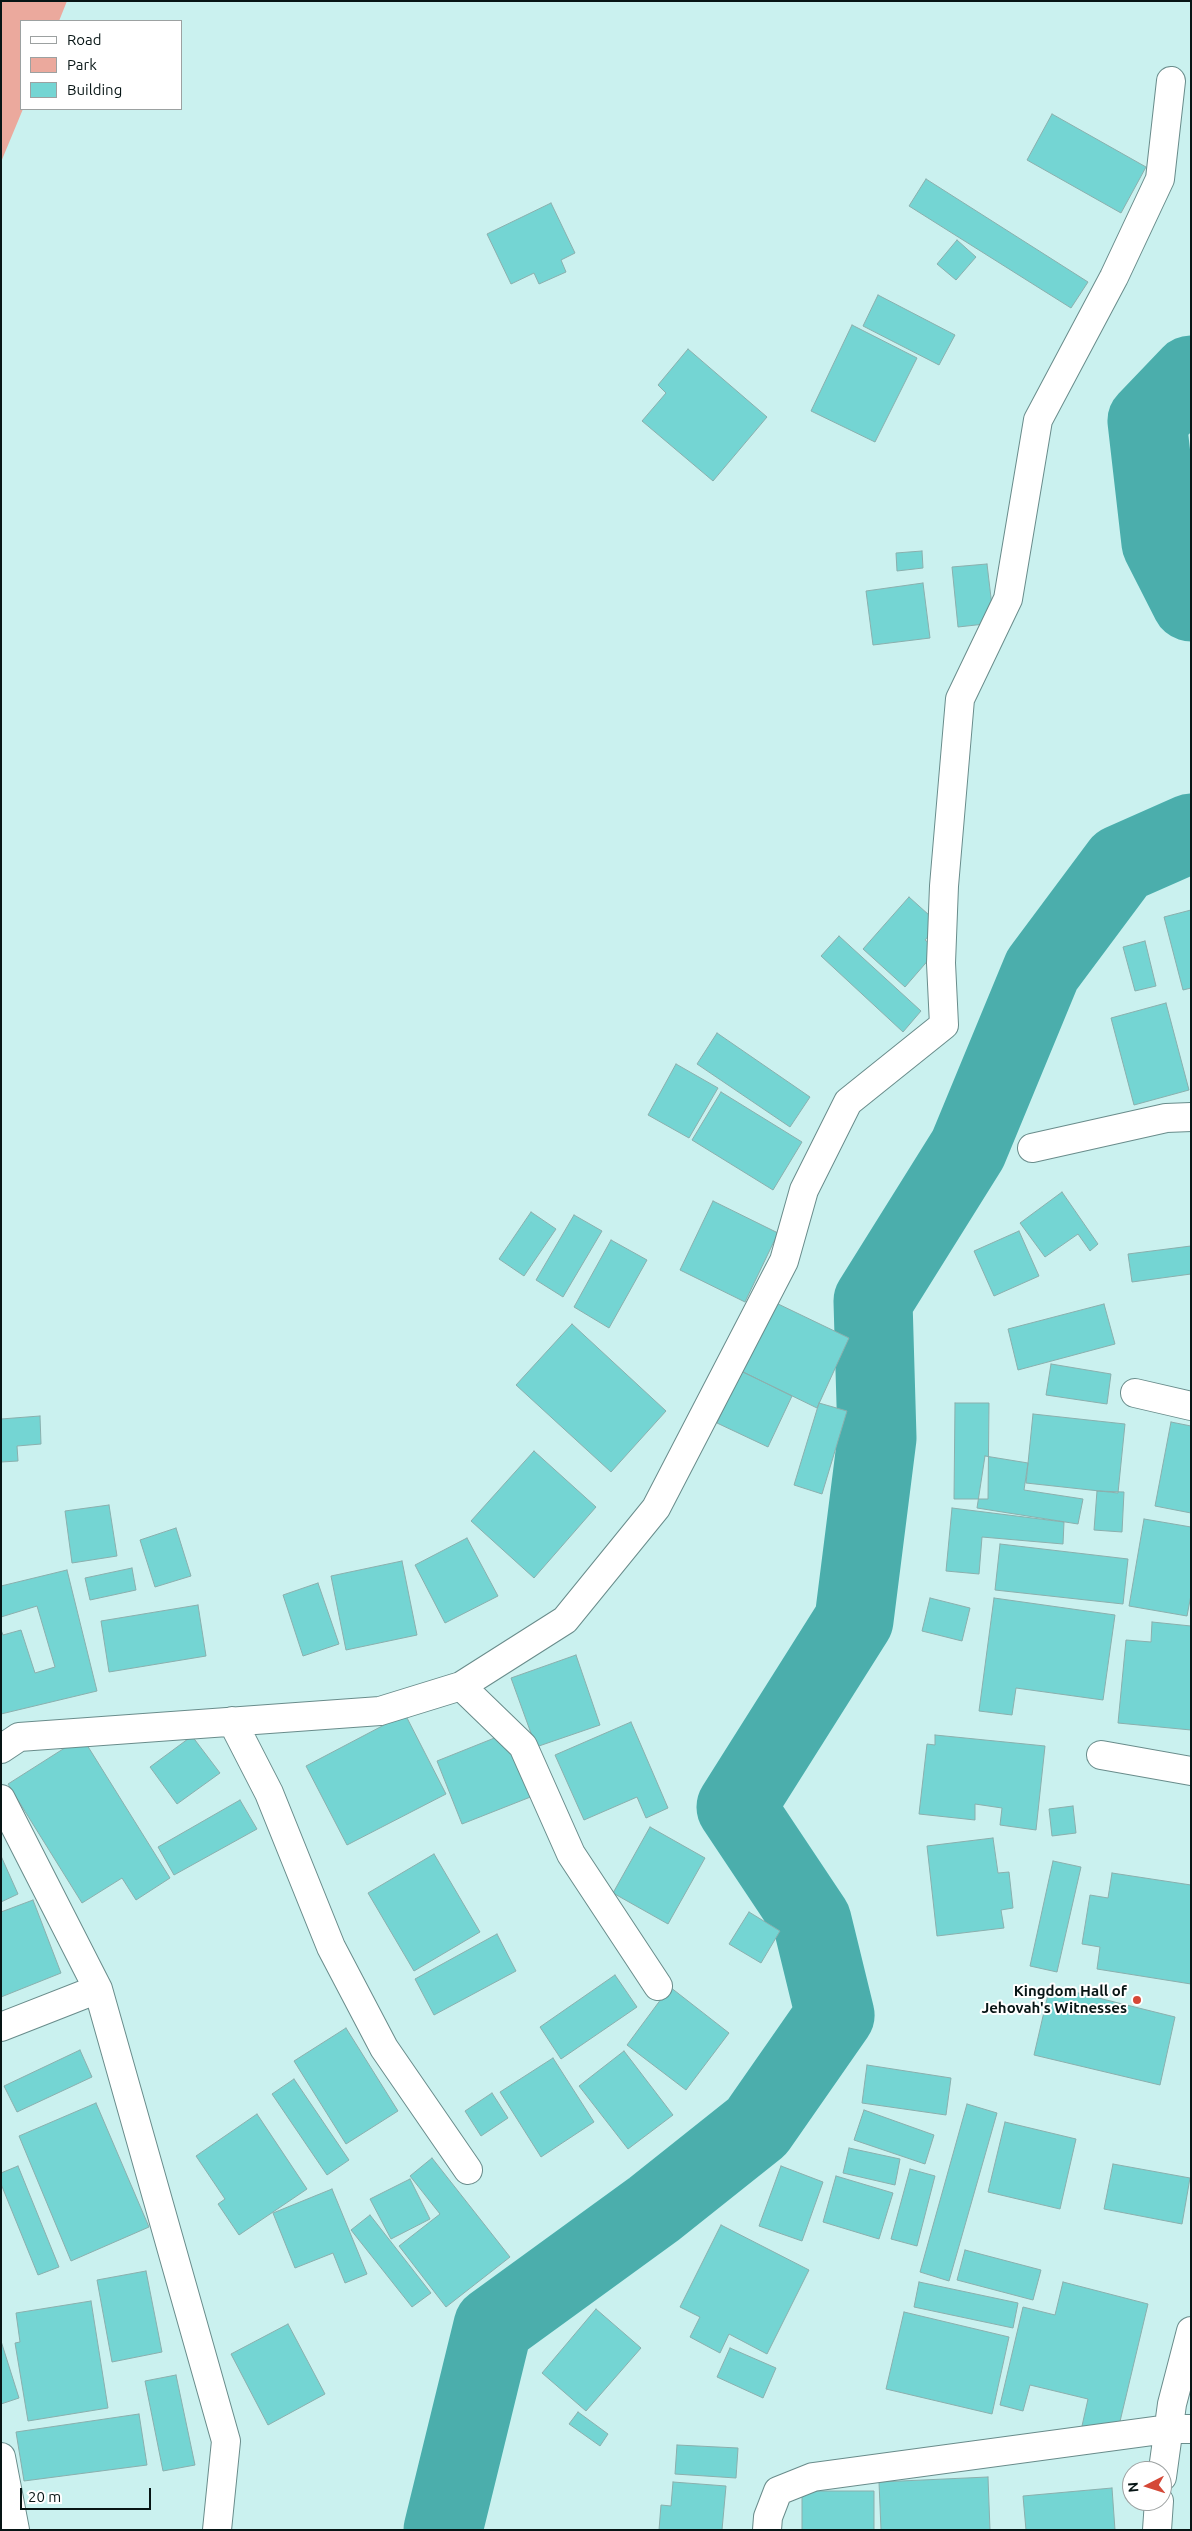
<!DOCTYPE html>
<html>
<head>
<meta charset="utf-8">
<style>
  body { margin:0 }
  #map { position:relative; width:1192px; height:2531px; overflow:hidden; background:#caf1ef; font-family:Ubuntu,sans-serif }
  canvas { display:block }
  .frame { position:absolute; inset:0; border:2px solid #071515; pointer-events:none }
  .legend { position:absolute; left:20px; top:20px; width:162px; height:90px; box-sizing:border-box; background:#fff; border:1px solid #9ca1a1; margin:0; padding:6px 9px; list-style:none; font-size:15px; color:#071515 }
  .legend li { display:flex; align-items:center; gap:10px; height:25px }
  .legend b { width:25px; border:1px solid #9ca1a1 }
  .north { position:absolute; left:1122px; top:2461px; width:50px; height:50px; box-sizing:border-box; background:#fff; border:1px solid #9ca1a1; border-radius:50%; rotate:265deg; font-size:14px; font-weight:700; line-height:20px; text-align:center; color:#071515 }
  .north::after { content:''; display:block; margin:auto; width:18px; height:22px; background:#d54837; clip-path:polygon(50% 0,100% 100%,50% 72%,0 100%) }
  .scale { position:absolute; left:20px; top:2488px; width:131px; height:22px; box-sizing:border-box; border:2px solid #071515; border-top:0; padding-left:6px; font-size:15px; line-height:18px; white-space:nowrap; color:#071515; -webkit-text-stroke:4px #fff; paint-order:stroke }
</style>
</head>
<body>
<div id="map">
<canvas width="1192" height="2531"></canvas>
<div class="frame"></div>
<ul class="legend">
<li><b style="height:6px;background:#fff"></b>Road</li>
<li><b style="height:14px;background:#eba99d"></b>Park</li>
<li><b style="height:14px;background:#74d5d3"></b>Building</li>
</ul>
<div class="north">N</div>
<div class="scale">20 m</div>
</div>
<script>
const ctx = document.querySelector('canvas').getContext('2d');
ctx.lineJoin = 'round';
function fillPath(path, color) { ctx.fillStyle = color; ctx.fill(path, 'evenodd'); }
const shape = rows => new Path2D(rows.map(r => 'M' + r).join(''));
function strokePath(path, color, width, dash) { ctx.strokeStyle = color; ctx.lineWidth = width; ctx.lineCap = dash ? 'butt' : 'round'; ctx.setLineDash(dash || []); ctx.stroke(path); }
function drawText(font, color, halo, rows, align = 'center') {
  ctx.font = font + ' Ubuntu,sans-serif'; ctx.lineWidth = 4; ctx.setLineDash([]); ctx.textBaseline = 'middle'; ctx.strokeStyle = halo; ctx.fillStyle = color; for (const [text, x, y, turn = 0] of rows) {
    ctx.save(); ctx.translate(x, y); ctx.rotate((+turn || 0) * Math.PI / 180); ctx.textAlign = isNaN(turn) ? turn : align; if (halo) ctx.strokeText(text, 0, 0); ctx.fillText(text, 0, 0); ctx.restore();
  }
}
fillPath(shape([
  [1,1,67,1,59,21,21,21,23,109,1,162]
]), '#eba99d');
strokePath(shape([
  [1191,375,1147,421,1161,543,1191,602],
  [443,2530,493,2326,654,2209,757,2127,835,2015,812,1921,736,1807,854,1620,877,1438,873,1301,968,1149,1042,970,1121,864,1191,833]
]), '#4baeac', 79);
const building = shape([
  [1052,114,1146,167,1121,213,1027,160,1052,114],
  [926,179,1088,282,1071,308,909,206,926,179],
  [551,203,575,253,561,260,566,272,539,284,534,273,511,284,487,234,551,203],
  [957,240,976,257,956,280,937,264,957,240],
  [878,295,955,335,939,365,863,326,878,295],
  [852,325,917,358,875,442,811,411,852,325],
  [688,349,767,417,713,481,642,421,666,393,658,385,688,349],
  [922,551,923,568,897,571,896,553,922,551],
  [987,564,994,623,958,627,952,567,987,564],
  [923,583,930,638,873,645,866,591,923,583],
  [909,897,939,924,925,940,937,950,905,987,863,949,909,897],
  [1191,910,1191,988,1183,990,1164,917,1191,910],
  [839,936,921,1011,903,1032,821,956,839,936],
  [1145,941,1156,986,1135,991,1123,947,1145,941],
  [1166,1003,1189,1090,1134,1105,1111,1018,1166,1003],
  [717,1033,810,1097,790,1127,697,1064,717,1033],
  [676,1064,718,1088,689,1138,648,1115,676,1064],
  [721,1092,802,1142,773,1190,692,1140,721,1092],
  [1062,1192,1098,1244,1090,1251,1078,1234,1045,1257,1020,1223,1062,1192],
  [713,1201,778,1233,745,1302,680,1270,713,1201],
  [531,1212,556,1229,524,1276,499,1259,531,1212],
  [574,1215,602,1231,563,1297,536,1280,574,1215],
  [1019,1231,1039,1276,994,1296,974,1251,1019,1231],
  [611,1240,647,1260,609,1328,574,1307,611,1240],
  [1191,1246,1191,1274,1132,1282,1128,1254,1191,1246],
  [774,1302,849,1338,817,1408,741,1371,774,1302],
  [1104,1304,1115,1344,1018,1370,1008,1329,1104,1304],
  [572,1324,666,1411,611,1472,516,1385,572,1324],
  [1051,1364,1111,1374,1107,1404,1046,1395,1051,1364],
  [741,1371,792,1396,768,1447,717,1423,741,1371],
  [819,1403,847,1411,822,1494,794,1485,819,1403],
  [955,1403,989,1403,988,1499,954,1499,955,1403],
  [1033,1414,1125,1424,1118,1493,1026,1483,1033,1414],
  [40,1416,41,1444,17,1446,18,1461,1,1462,1,1419,40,1416],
  [1171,1422,1191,1426,1191,1513,1155,1506,1171,1422],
  [534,1451,596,1507,534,1578,471,1521,534,1451],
  [985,1456,1028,1463,1024,1490,1083,1499,1078,1524,977,1508,985,1456],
  [1097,1491,1124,1492,1122,1532,1094,1530,1097,1491],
  [109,1505,117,1556,72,1563,65,1511,109,1505],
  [952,1508,1064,1522,1063,1544,982,1537,979,1574,946,1571,952,1508],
  [1144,1519,1191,1527,1191,1595,1187,1616,1129,1606,1144,1519],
  [176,1528,191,1576,155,1587,140,1540,176,1528],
  [467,1538,498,1596,445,1623,415,1565,467,1538],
  [1000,1544,1128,1559,1123,1604,995,1590,1000,1544],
  [402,1561,417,1635,346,1650,331,1576,402,1561],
  [132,1568,136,1590,90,1600,85,1578,132,1568],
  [67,1570,97,1691,1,1714,1,1630,3,1635,21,1630,35,1673,55,1667,37,1606,1,1617,1,1586,67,1570],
  [318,1583,339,1644,303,1656,283,1595,318,1583],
  [930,1598,970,1608,962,1641,922,1631,930,1598],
  [994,1598,1115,1615,1103,1700,1016,1688,1012,1715,979,1711,994,1598],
  [198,1605,206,1656,109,1672,101,1621,198,1605],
  [1152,1622,1191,1626,1191,1730,1118,1723,1126,1640,1151,1642,1152,1622],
  [576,1655,600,1725,536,1747,511,1678,576,1655],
  [405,1714,446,1794,347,1845,306,1766,405,1714],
  [631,1722,668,1808,646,1818,637,1797,584,1820,555,1755,631,1722],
  [507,1733,533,1796,462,1824,437,1761,507,1733],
  [935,1735,1045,1746,1036,1830,1000,1825,1002,1808,975,1804,975,1820,919,1814,927,1744,935,1745,935,1735],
  [192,1736,220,1773,177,1804,150,1767,192,1736],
  [82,1737,170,1878,136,1900,122,1878,82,1903,8,1784,82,1737],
  [240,1800,257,1829,174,1875,158,1847,240,1800],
  [1073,1806,1076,1833,1052,1836,1049,1809,1073,1806],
  [650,1827,705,1858,668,1924,613,1893,650,1827],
  [993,1838,998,1873,1009,1872,1013,1908,1001,1910,1004,1928,937,1936,927,1846,993,1838],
  [434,1854,480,1932,414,1971,368,1893,434,1854],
  [1,1856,18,1894,1,1902,1,1856],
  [1053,1861,1081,1867,1057,1972,1030,1966,1053,1861],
  [1112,1873,1191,1885,1191,1984,1097,1969,1100,1947,1082,1944,1090,1895,1108,1898,1112,1873],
  [33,1900,61,1973,1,1997,1,1912,33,1900],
  [749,1912,780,1931,761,1963,729,1944,749,1912],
  [497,1934,516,1971,434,2015,415,1979,497,1934],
  [615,1975,637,2007,561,2059,540,2027,615,1975],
  [1050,1986,1175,2017,1160,2085,1034,2055,1050,1986],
  [670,1987,729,2033,686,2090,627,2045,670,1987],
  [346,2028,398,2111,346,2144,294,2061,346,2028],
  [80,2050,92,2077,17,2112,4,2086,80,2050],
  [624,2051,673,2115,628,2149,579,2086,624,2051],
  [553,2058,594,2122,541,2157,500,2092,553,2058],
  [867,2065,951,2078,946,2115,862,2103,867,2065],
  [294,2079,349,2160,327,2175,272,2094,294,2079],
  [492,2093,508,2118,481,2136,465,2111,492,2093],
  [96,2103,149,2227,71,2261,19,2136,96,2103],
  [967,2104,997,2113,949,2281,920,2272,967,2104],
  [864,2110,934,2135,925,2164,854,2140,864,2110],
  [257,2114,307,2189,239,2235,218,2204,225,2199,196,2156,257,2114],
  [1005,2122,1076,2139,1060,2209,988,2192,1005,2122],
  [849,2148,900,2159,895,2185,843,2173,849,2148],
  [432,2158,510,2257,446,2307,399,2246,440,2214,410,2176,432,2158],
  [1113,2164,1190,2178,1182,2224,1104,2209,1113,2164],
  [18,2166,59,2267,38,2275,1,2184,1,2173,18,2166],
  [781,2166,823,2182,802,2241,759,2226,781,2166],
  [910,2169,935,2176,917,2246,891,2239,910,2169],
  [836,2176,893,2193,879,2239,823,2222,836,2176],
  [410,2179,430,2219,391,2239,370,2199,410,2179],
  [332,2189,367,2274,345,2283,333,2253,295,2268,273,2213,332,2189],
  [370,2215,431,2293,412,2307,351,2230,370,2215],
  [721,2225,809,2270,767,2354,729,2334,720,2353,690,2337,700,2317,680,2307,721,2225],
  [965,2250,1041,2270,1033,2300,957,2280,965,2250],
  [146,2271,162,2352,112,2362,97,2280,146,2271],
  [919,2282,1018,2303,1013,2328,914,2307,919,2282],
  [1063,2282,1148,2304,1117,2434,1082,2426,1088,2399,1030,2385,1023,2411,1000,2405,1023,2307,1055,2315,1063,2282],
  [91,2301,108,2408,28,2421,15,2343,20,2342,16,2313,91,2301],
  [596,2309,641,2348,586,2411,542,2373,596,2309],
  [904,2312,1009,2337,992,2414,886,2389,904,2312],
  [288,2324,325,2394,268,2425,231,2354,288,2324],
  [1,2341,19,2398,1,2404,1,2341],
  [730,2348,776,2368,763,2398,717,2377,730,2348],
  [176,2375,195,2465,163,2471,145,2381,176,2375],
  [578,2412,608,2434,600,2446,569,2424,578,2412],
  [139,2414,147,2465,24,2481,16,2432,139,2414],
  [677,2445,738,2448,736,2478,675,2474,677,2445],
  [988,2477,990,2530,881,2530,879,2482,988,2477],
  [673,2482,726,2486,722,2530,659,2530,661,2505,671,2506,673,2482],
  [1112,2488,1115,2530,1026,2530,1023,2496,1112,2488],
  [802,2491,874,2491,874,2530,802,2530,802,2491]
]);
fillPath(building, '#74d5d3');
strokePath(building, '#8aafad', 1);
const minor = shape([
  [1032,1148,1166,1118,1191,1117],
  [1135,1393,1191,1406],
  [461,1686,523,1746,571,1854,658,1986],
  [232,1721,269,1793,331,1947,384,2048,468,2170],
  [1,1749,19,1737,380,1711,461,1686,565,1620,656,1508,784,1261,804,1190,848,1102,944,1025,941,963,944,886,960,699,1008,599,1038,420,1114,277,1160,179,1171,81],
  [1101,1755,1191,1771],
  [1,1799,98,1989,226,2441,217,2530],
  [1,2027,98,1989],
  [1,2457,15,2530],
  [1162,2477,1172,2404,1191,2331],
  [767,2530,768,2517,778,2491,813,2477,1168,2429,1191,2429],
  [1157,2530,1159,2501]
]);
strokePath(minor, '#698c8b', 30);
strokePath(minor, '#fff', 28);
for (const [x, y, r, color] of [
  [1137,2000,5,"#d54837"]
]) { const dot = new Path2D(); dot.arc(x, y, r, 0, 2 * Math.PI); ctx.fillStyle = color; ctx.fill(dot); strokePath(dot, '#fff', 2); }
drawText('bold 15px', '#071515', '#fff', [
  ["Kingdom Hall of",1127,1991],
  ["Jehovah's Witnesses",1127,2008]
], 'right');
</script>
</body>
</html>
